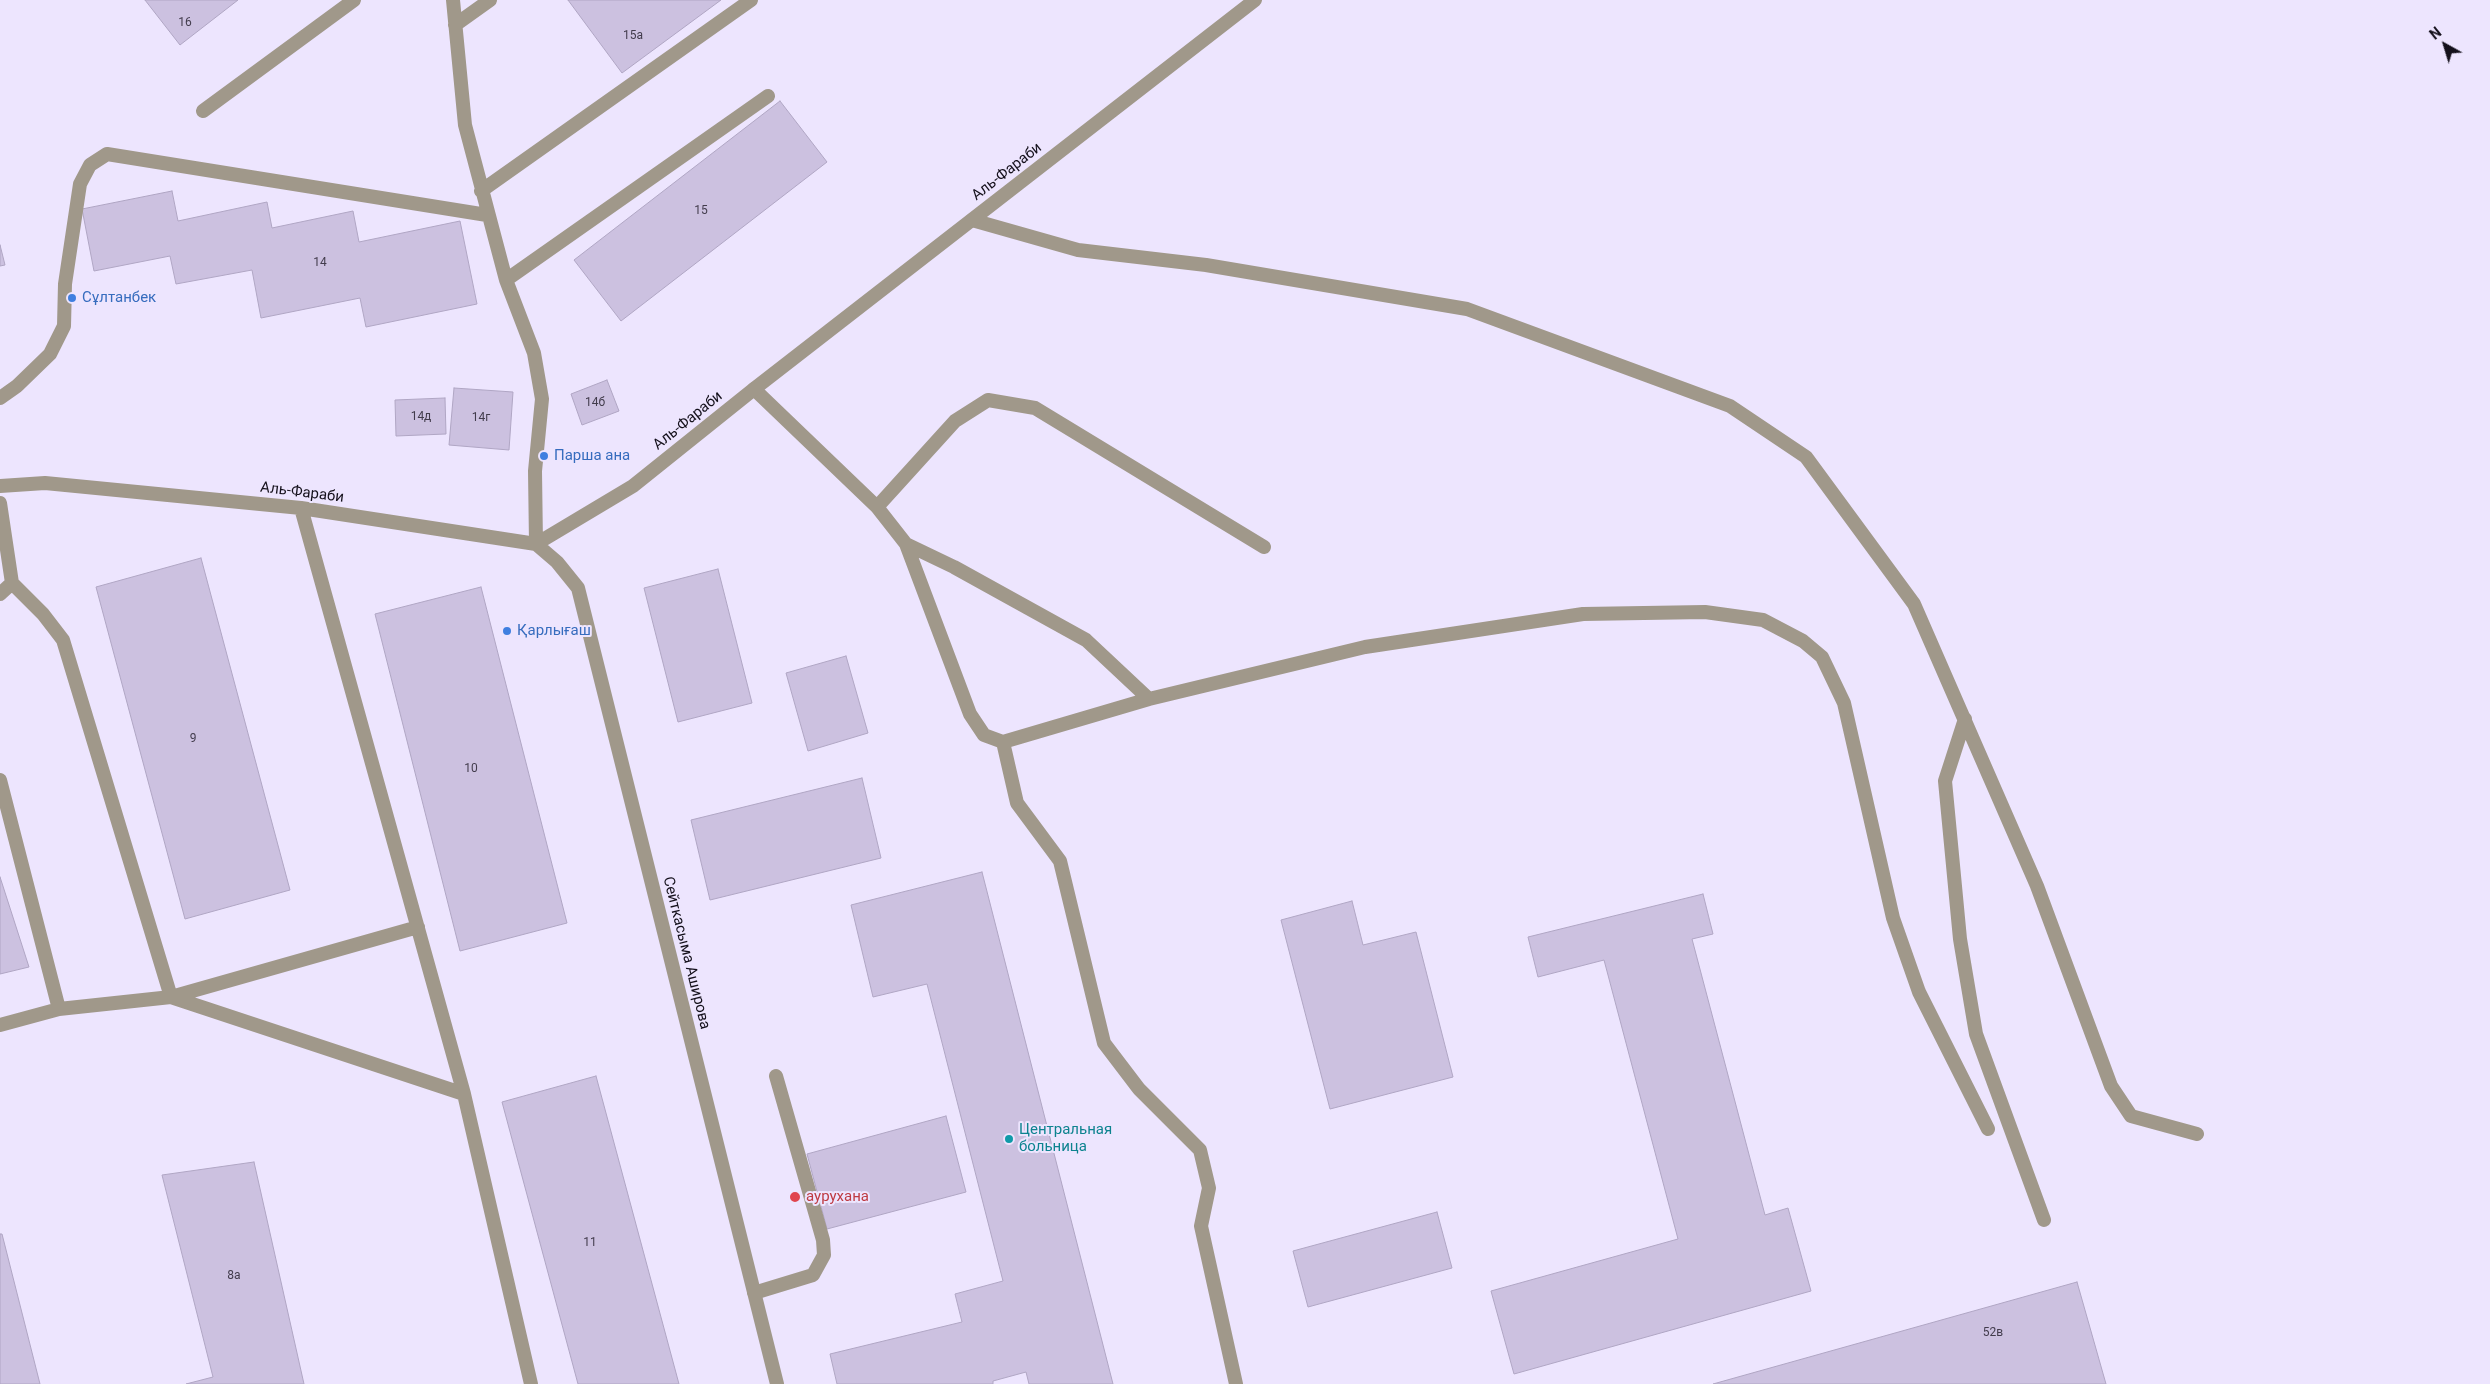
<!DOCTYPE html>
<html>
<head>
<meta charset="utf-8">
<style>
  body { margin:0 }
  #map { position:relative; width:2490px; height:1384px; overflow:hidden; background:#ede5fe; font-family:Roboto,sans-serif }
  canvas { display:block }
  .north { position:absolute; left:2420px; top:20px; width:50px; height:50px; -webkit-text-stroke:4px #ede5fe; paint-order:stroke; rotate:321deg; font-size:14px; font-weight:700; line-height:20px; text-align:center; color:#14101b }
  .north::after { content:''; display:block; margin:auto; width:18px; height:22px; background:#14101b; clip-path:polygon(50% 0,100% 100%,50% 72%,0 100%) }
</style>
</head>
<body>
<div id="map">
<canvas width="2490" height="1384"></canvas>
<div class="north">N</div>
</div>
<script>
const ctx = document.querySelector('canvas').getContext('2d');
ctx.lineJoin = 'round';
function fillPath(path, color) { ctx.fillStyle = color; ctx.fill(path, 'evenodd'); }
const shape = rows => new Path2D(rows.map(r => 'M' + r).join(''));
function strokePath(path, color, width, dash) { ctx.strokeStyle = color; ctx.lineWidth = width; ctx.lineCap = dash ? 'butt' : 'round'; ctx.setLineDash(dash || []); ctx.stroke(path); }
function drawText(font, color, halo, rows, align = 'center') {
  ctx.font = font + ' Roboto,sans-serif'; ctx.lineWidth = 4; ctx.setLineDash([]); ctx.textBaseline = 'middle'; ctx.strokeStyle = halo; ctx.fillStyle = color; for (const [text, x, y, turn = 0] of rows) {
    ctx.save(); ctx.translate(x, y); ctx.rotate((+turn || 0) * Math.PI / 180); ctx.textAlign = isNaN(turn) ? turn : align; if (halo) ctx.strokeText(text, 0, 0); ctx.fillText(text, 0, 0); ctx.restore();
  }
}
const building = shape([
  [145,0,238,0,180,45,145,0],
  [568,0,721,0,622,73,568,0],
  [780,101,827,162,621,321,574,260,780,101],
  [172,191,178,221,267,202,272,228,353,211,359,242,460,221,477,304,366,327,360,298,261,318,252,270,176,284,170,256,94,271,82,209,172,191],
  [0,245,5,265,0,266,0,245],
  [607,380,619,411,582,425,571,394,607,380],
  [454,388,513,392,509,450,449,445,454,388],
  [445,398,446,434,396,436,395,400,445,398],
  [201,558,290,890,185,919,96,587,201,558],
  [718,569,752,703,678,722,644,588,718,569],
  [481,587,567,923,460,951,375,614,481,587],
  [846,656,868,733,808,751,786,673,846,656],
  [862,778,881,858,710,900,691,820,862,778],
  [982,872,1113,1384,1029,1384,1026,1372,993,1381,993,1384,837,1384,830,1354,962,1322,955,1294,1003,1281,927,984,873,997,851,905,982,872],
  [0,877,29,967,0,974,0,877],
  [1703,894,1713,934,1692,939,1765,1215,1788,1208,1811,1291,1514,1374,1491,1291,1678,1239,1604,960,1538,977,1528,937,1703,894],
  [1352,901,1363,945,1416,932,1453,1077,1330,1109,1281,920,1352,901],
  [596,1076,679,1384,578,1384,502,1102,596,1076],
  [946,1116,966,1192,827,1229,807,1154,946,1116],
  [254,1162,304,1384,186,1384,213,1377,162,1175,254,1162],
  [1437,1212,1452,1268,1308,1307,1293,1251,1437,1212],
  [0,1234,2,1234,40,1384,0,1384,0,1234],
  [2077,1282,2106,1384,1713,1384,2077,1282]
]);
fillPath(building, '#ccc1e0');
strokePath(building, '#b0a6c4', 1);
strokePath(shape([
  [972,220,1078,250,1206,265,1467,309,1730,406,1806,457,1914,604,2037,886,2111,1086,2131,1116,2197,1134],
  [754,389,877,507,906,544,954,567,1086,640,1149,699,1365,647,1583,614,1705,612,1763,620,1803,641,1822,657,1844,703,1893,918,1919,992,1988,1129],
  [877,507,955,421,988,400,1035,408,1264,547],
  [906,544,970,714,984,735,1003,742,1149,699],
  [1965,719,1945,781,1960,939,1976,1034,2044,1220],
  [1003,742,1017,803,1060,861,1104,1043,1139,1089,1200,1150,1209,1188,1201,1226,1236,1384]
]), '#a0988a', 14);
strokePath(shape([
  [453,0,465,125,506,280,534,353,542,399,535,471,536,544],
  [455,25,490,0],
  [203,111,354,0],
  [481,191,751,0],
  [506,280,768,96],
  [0,398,17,386,50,354,64,326,65,284,80,184,90,165,107,154,487,215],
  [0,486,45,483,301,508,536,544,633,486,754,389,1255,0],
  [0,503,12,583,43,614,63,640,171,997,418,927],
  [301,508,464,1094,531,1384],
  [536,544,557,562,578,588,777,1384],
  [0,594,12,583],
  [0,780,59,1009],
  [0,1025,59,1009,171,997,464,1094],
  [754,1293,813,1275,824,1255,823,1240,776,1076]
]), '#a0988a', 14);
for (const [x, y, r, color] of [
  [72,298,5,"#3f7fe0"],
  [544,456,5,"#3f7fe0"],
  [507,631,5,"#3f7fe0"],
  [1009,1139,5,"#0f9aa8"],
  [795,1197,6,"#e0444e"]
]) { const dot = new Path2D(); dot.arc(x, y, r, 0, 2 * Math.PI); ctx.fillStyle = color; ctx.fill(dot); strokePath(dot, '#ede5fe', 2); }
drawText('12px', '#423c4c', null, [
  ["16",185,23],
  ["15а",633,36],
  ["15",701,211],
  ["14",320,263],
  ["14б",595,403],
  ["14д",421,417],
  ["14г",481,418],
  ["9",193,739],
  ["10",471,769],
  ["11",590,1243],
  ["8а",234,1276],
  ["52в",1993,1333]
]);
drawText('15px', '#14101b', '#ede5fe', [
  ["Аль-Фараби",1007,172,-38],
  ["Аль-Фараби",688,421,-39],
  ["Аль-Фараби",302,493,7],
  ["Сейткасыма Аширова",686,953,76]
]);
drawText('15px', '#366cbe', '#ede5fe', [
  ["Сұлтанбек",82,298],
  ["Парша ана",554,456],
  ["Қарлығаш",517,631]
], 'left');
drawText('15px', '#0d838f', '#ede5fe', [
  ["Центральная",1019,1130],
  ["больница",1019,1147]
], 'left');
drawText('15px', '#be3a42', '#ede5fe', [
  ["аурухана",806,1197]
], 'left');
</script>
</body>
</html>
